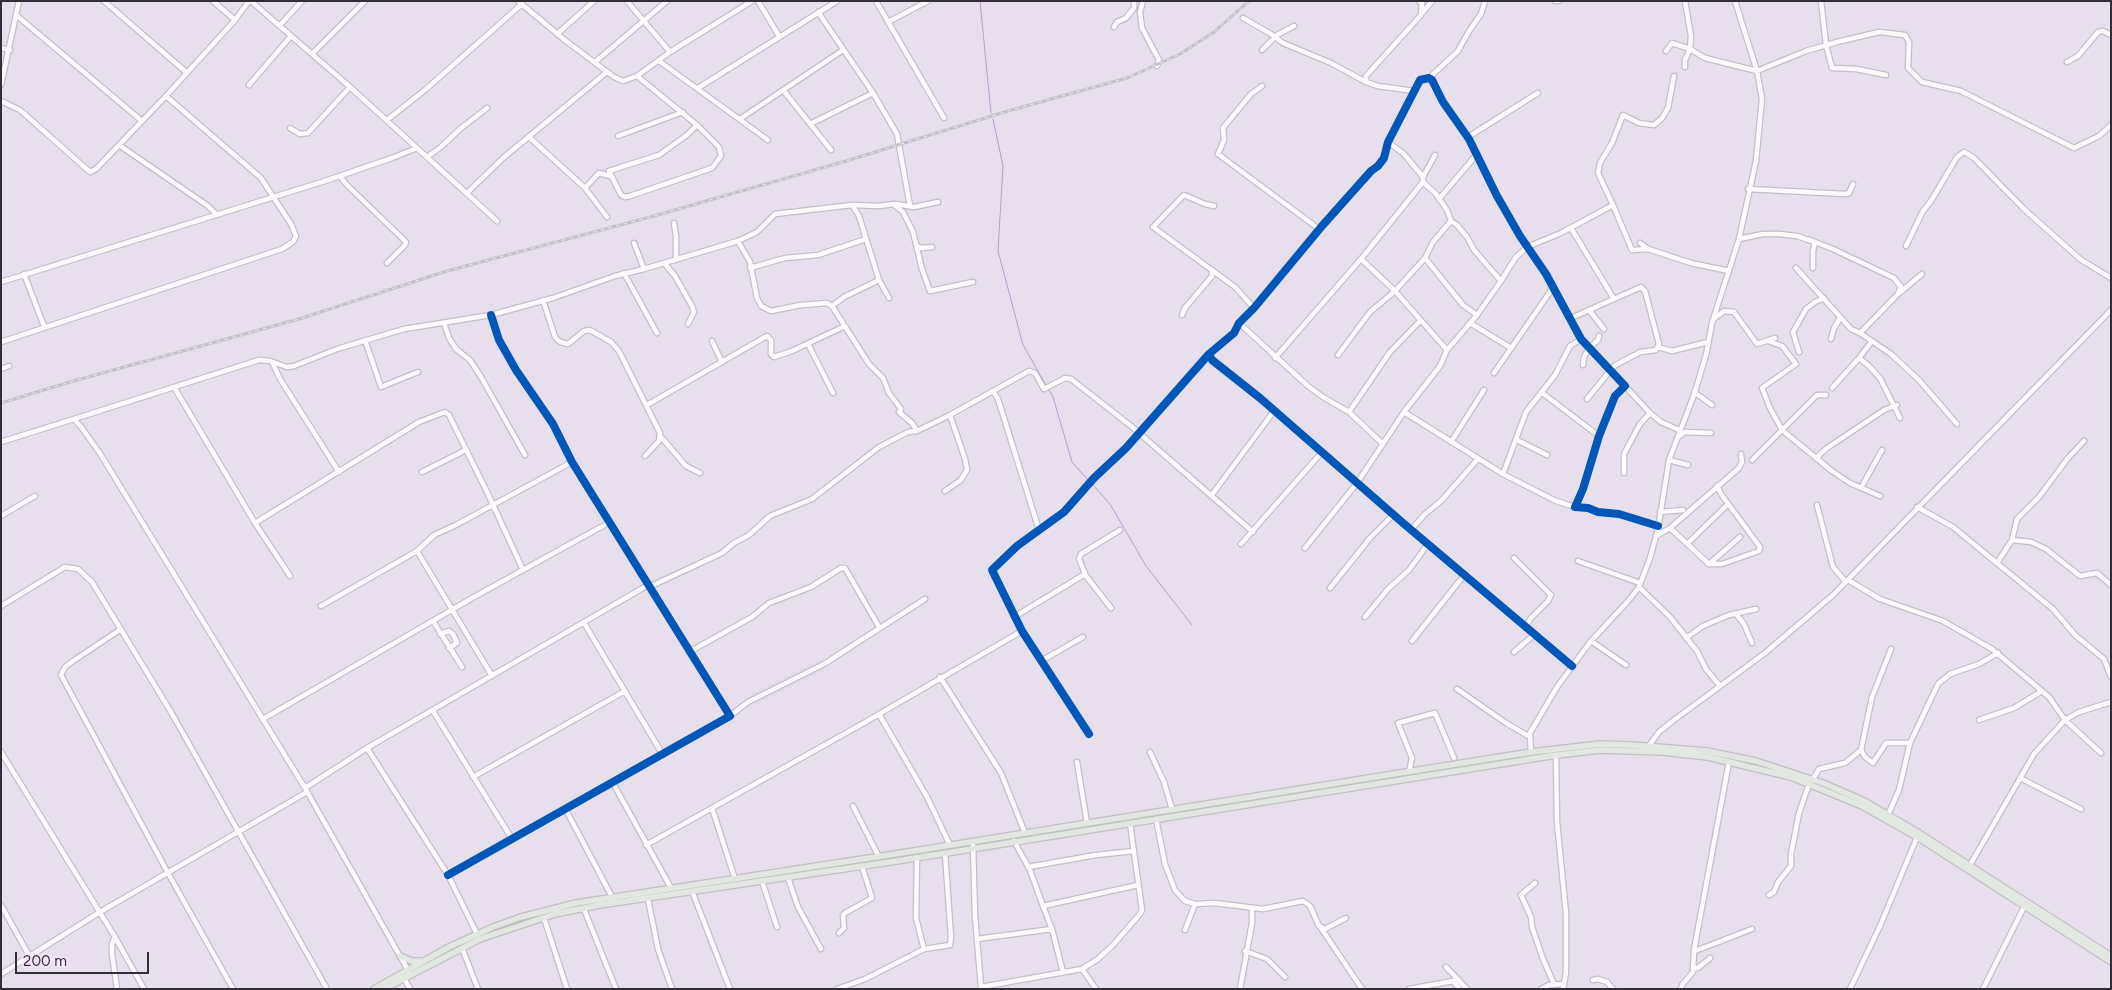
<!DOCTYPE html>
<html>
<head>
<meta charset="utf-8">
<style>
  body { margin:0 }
  #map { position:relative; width:2112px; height:990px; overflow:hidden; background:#e8dfed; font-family:Figtree,sans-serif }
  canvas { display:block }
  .frame { position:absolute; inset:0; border:2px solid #332d37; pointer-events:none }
  .scale { position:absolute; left:15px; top:952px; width:134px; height:22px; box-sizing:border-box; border:2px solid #332d37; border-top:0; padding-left:6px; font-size:15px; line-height:18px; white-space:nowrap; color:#332d37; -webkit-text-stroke:4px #f4e7fd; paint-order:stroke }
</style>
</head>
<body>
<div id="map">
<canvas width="2112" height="990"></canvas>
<div class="frame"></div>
<div class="scale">200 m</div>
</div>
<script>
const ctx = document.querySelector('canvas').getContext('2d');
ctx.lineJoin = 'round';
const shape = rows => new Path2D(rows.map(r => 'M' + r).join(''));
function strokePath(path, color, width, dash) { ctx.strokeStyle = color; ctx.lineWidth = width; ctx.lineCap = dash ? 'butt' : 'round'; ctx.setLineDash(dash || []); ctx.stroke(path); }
strokePath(shape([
  [980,1,991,113],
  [993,119,1003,166,998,251,1023,345,1053,397,1072,462,1088,480],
  [1093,485,1110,504,1146,566,1192,625]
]), '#be9cd2', 1);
const minor = shape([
  [104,1,186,72],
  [213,1,235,20],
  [251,1,350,87,497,221],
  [518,1,566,41,614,77,623,81,637,76,670,52,752,1],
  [627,1,670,52],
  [758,1,779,36],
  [876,1,944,118],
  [1143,1,1140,12,1142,28,1159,60,1157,66],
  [1555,1,1559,1],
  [1821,1,1826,45,1832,68,1856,69,1886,75],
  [818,12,873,93,897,134,910,206],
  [1423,12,1432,1],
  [16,15,142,121],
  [1243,18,1271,34,1283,43,1331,63,1366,82,1378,86,1414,91],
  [888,22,928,1],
  [280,25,302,1],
  [1114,27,1117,22,1126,18,1134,8,1134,1],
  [557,34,594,1],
  [1,48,10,50],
  [1262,50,1277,35,1294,26],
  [1666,51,1672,43,1690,49,1691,36,1685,1],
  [313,53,365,1],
  [659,61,768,140],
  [595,62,667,1],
  [2067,62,2078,56,2098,32,2103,31,2111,35],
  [1685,67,1685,60,1690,49,1705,58,1757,71,1806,51,1837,42,1879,32,1905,35,1909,42,1908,68,1922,82,1961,91,2074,148,2099,136,2111,125],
  [637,76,697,125,719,147,721,156,712,168,630,196,625,197,621,195,609,171,659,155,687,135,697,125],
  [1429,78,1458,51,1469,31,1481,14,1485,1],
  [1366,82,1366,76,1421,15,1422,3,1419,1],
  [1,85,19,1],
  [249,85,291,36],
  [1262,86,1251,94,1223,128,1224,140,1218,154,1319,229],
  [698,88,837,1],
  [783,90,831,150],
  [1,101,20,110,90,172,96,169,166,96,235,20,249,1],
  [740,119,843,50],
  [387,120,425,90,522,4],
  [810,124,873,93],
  [290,128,300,134,308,133,350,87],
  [618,136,683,112],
  [529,137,585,188,607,217],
  [1468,137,1538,93],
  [1388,142,1404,154,1423,177,1423,182,1436,194,1447,210,1451,221,1457,225,1467,237,1474,250,1501,281,1516,257,1527,247,1561,233,1613,205,1598,173,1600,163,1612,143,1623,115,1639,123,1654,125,1662,118,1668,108,1674,76],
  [119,145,208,206,216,214],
  [427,157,441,147,460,129,487,108],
  [340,176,346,184,406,242,405,245,387,263],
  [1423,177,1435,155],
  [585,188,599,173,610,176],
  [1748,189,1845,194,1849,193,1853,184],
  [467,193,503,158,607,72],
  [1439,199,1477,154],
  [895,204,914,207,938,202],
  [852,205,879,206,893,204,903,212,913,232,922,269,930,291,973,282],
  [1613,205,1632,250,1648,249],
  [1214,206,1205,204,1184,195,1153,227,1235,287,1254,308],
  [674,223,676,236,676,260],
  [1571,228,1614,299],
  [1739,239,1763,234,1779,234,1797,236,1815,242,1833,249,1894,278,1901,287,1898,294],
  [738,241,750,262,757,298,761,306,771,311,801,305,827,303,832,306,869,364,883,378,889,393,901,409,899,412,912,423,917,431],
  [1640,243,1648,249,1691,263,1729,271],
  [917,246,921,248,932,247],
  [1906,246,1923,211,1931,201,1957,157,1964,152,1973,157,2024,209,2080,259,2111,278],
  [1425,258,1463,305,1477,315],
  [1361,259,1395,291,1447,350],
  [665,264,675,276,692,306,694,312,688,324],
  [750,268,785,258,818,255,866,239],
  [1796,268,1851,329,1860,333,1891,354,1919,380,1957,424],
  [1813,268,1813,251,1815,242],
  [644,269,738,241,757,232,775,214,852,205,859,216,879,280,889,298],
  [624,273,657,333],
  [24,274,44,326],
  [1,282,325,181,392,158,417,148],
  [543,300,555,337,560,342,568,344,584,331,590,330,611,342,619,351,660,433,659,441,645,456],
  [832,306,844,297,879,280],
  [1589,310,1604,329],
  [1182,315,1185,308,1212,276,1212,270],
  [1571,318,1641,287,1645,291,1659,344,1656,350,1640,352,1614,366,1587,399],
  [1715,318,1724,311,1734,312,1757,344,1775,338],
  [444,323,449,338,456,349,470,360,481,377,525,455],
  [1239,323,1308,386,1323,397,1349,412,1383,444],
  [1470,323,1511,348],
  [1860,333,1898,294,1922,274],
  [1831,339,1834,328,1840,318],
  [365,340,381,387,418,372],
  [712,341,722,362],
  [1768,341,1782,346,1796,364,1762,388,1770,408,1782,430,1832,471,1850,483,1880,496],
  [1872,341,1859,358,1869,366,1880,378,1900,418],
  [1,342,282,249,293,242,296,236,291,224,261,178,166,96],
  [808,344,833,393],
  [1658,347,1672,351,1708,342],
  [1799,352,1793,332,1806,309,1815,302,1824,298],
  [1209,354,1234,333,1239,323,1254,308,1322,226,1371,171,1378,166,1384,158,1388,142,1420,80,1429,78,1432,80,1443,102,1469,139,1497,196,1520,236,1546,274,1581,339,1625,386,1615,396,1599,436,1583,489,1575,507,1588,508,1598,512,1619,514,1658,526],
  [1338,355,1370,312,1395,291,1425,258,1433,242,1451,221],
  [1275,358,1361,259,1423,182],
  [272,362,280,379,339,472],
  [1583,365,1584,357,1589,348,1598,340,1599,336],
  [1,369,9,366],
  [1494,373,1552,289],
  [1625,386,1650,413,1661,422,1679,430],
  [174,387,255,523,290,576],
  [1832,388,1859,358],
  [993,391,998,399,1039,530],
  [1541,392,1599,436],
  [1694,392,1712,405],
  [647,405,765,337,767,336,771,340,771,354,774,357,792,351,845,326],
  [1349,412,1390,352,1420,321],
  [1404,412,1503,474,1556,501,1575,507],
  [74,419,259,360,270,361,287,367,294,366,337,349,404,329,491,315,553,298,615,276,644,269,634,243],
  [661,437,686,466,700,473],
  [1677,438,1685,432,1711,433],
  [1517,440,1547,455],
  [1,442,74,419,82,428,101,455,305,788,409,972],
  [1451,442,1484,390],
  [1816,458,1827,448,1884,410,1897,405],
  [1669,460,1688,465],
  [1752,460,1817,395,1826,395],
  [422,472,466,450],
  [1624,473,1624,454,1640,424,1650,413],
  [1503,474,1526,412,1555,375,1570,346,1581,339],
  [1861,488,1882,450],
  [945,491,961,480,967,470,965,459,950,415],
  [1211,496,1274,411],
  [1817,505,1833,567,1846,582],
  [1917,507,1953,527,2053,609,2075,635,2104,659,2111,677],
  [1660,512,1683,510],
  [1,516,35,496],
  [255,523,419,422,445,412,449,415,488,494,523,570],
  [1670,528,1709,564,1722,564,1759,551,1760,547,1721,494,1717,486],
  [1411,530,1425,514,1441,501,1477,460],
  [1656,536,1670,528,1739,468,1742,462,1741,454],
  [2012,540,2017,519,2039,497,2068,458,2084,441],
  [1241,544,1322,452],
  [1687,544,1728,504],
  [1305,548,1357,483,1404,412,1440,366,1447,350,1477,315,1501,281],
  [417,551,434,535,456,525,572,462],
  [1514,558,1551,595,1548,601,1531,618,1525,627],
  [1578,561,1640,583],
  [1997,563,2012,540,2031,542,2046,549,2080,576,2097,573,2111,585],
  [1709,564,1740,537],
  [1848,580,1880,599,1943,621,1992,649,2049,697,2065,720,2101,753],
  [649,587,722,553,734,543,749,535,770,516,812,499,879,447,908,432,917,431,950,415,1029,371,1035,373,1044,389,1065,378,1071,379,1131,426,1253,532],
  [1639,587,1670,617,1697,651,1706,669,1720,686],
  [1330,588,1370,538,1393,515],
  [1,606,65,567,78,569,92,582,171,712,327,989],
  [321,606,417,551,492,676],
  [1111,608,1086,576,1079,559,1081,554,1120,530],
  [1736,614,1744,624,1752,643],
  [1014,617,1085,574,1086,576],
  [1365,617,1388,589,1409,570,1428,544],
  [433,621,462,667],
  [584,623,663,755],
  [121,629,73,661,65,667,61,675,168,873,233,989],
  [440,634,449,631,453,634,457,643,449,648],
  [1686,638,1703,626,1729,615,1756,609],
  [1412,641,1465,574],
  [1591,641,1626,665],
  [689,652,752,617,769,603,811,587,841,568,845,568,879,627],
  [1514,652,1535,634],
  [1041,661,1083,637],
  [940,677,1001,773,1025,833],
  [1457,689,1506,723,1530,737],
  [433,711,512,839],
  [879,714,927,797,950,845],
  [730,716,748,702,824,664,925,599],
  [263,719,474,597,610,522],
  [1979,720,2014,708,2042,691],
  [1089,734,1022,631,992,570,1017,546,1064,512,1094,478,1126,448,1209,354,1212,360,1260,398,1403,523,1572,666],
  [1648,747,1659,732,1674,720,1765,653,1833,595,2111,310],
  [367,748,448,875,477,934],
  [1861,750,1872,697,1891,649],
  [1,752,115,937,144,989],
  [1150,752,1164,782,1172,809],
  [1531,752,1530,733,1557,687,1591,641,1629,600,1639,587,1650,558,1658,529,1669,460,1694,395,1706,355,1712,323,1739,239,1756,161,1762,99,1757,71,1735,1],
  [1556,755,1557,822,1566,913,1566,972,1563,989],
  [1077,762,1087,823],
  [1729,762,1694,950,1695,951,1752,929],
  [1409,772,1412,758,1398,723,1435,713,1454,758],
  [473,777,625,691],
  [2020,778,2081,809],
  [1813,779,1819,769,1845,763,1861,750,1865,757,1873,763,1886,743,1910,743],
  [613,783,671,888],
  [305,788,367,748,648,585],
  [853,806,879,857],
  [712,808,735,879],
  [566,810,612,897],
  [1888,815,1899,790,1910,743,1938,684,1950,674,1979,664,1998,653],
  [1156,819,1165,864,1175,890,1185,901,1195,904,1214,903,1263,909,1303,901,1310,906,1319,926,1325,929,1346,918],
  [1014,841,1030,870,1043,906,1052,929,1063,972],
  [646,845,862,724,1022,631],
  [973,845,975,916,981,987],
  [917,857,916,918,924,949],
  [1970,865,2034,754,2065,720,2079,712,2111,702],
  [1028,867,1096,855,1134,851],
  [448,875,730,716,572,462,553,424,516,370,499,340,491,315],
  [788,878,798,907,821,949],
  [762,881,777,927],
  [1535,883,1521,895,1531,917,1532,927,1543,959,1554,984],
  [692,891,730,989],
  [1769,895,1774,892,1778,882,1791,866,1791,854,1799,813,1809,784],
  [648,899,658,949,672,989],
  [1,905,30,957],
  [1043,906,1138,885],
  [584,909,616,989],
  [544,918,567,989],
  [1321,928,1362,989],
  [1185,930,1195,904],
  [839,933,844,928,843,915,845,913,872,898,862,866],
  [115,937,112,944,112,954,117,989],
  [977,939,1052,929],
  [462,948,478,989],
  [1245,951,1267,959,1285,977],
  [1446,967,1467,989],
  [1693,968,1698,968,1710,958],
  [1082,969,1096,989],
  [1,974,100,912,307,792],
  [404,978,410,989],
  [1593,980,1598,979,1607,982,1613,989],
  [1453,981,1460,989],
  [981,987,1082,969,1098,959,1113,945,1140,914,1142,910,1130,823],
  [837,989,865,979,924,949,950,945,951,937,945,853],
  [1240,989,1252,923,1252,908],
  [1409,989,1459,980],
  [1541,989,1549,985,1563,984],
  [1681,989,1682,985,1693,972,1694,950],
  [1850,989,1880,926,1918,835],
  [1983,989,2025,905]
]);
const major = shape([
  [400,956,411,961,421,961],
  [374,989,449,947,493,927,521,917,576,903,895,854,1531,752,1600,744,1632,745,1707,751,1756,761,1823,783,1864,801,1919,833,2111,956],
  [384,989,480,939,555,914,600,905,897,861,1550,756,1600,750,1662,752,1708,757,1791,777,1862,806,1917,837,2111,962]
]);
strokePath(minor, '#c4bec9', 7);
strokePath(major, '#c3bec5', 8);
strokePath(minor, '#fcfafc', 4.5);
strokePath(major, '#e2e8e1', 5.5);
const rail = shape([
  [1,403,70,382,299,319,447,271,654,216,846,161,1008,111,1127,78,1180,54,1214,32,1249,1]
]);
strokePath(rail, '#c4c2c6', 3);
strokePath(rail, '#f4e7fd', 1, [4]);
strokePath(shape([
  [1209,354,1234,333,1239,323,1254,308,1322,226,1371,171,1378,166,1384,158,1388,142,1420,80,1429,78,1432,80,1443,102,1469,139,1497,196,1520,236,1546,274,1581,339,1625,386,1615,396,1599,436,1583,489,1575,507,1588,508,1598,512,1619,514,1658,526],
  [1089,734,1022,631,992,570,1017,546,1064,512,1094,478,1126,448,1209,354,1212,360,1260,398,1403,523,1572,666],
  [448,875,730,716,572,462,553,424,516,370,499,340,491,315]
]), '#0057b8', 8);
</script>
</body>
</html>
